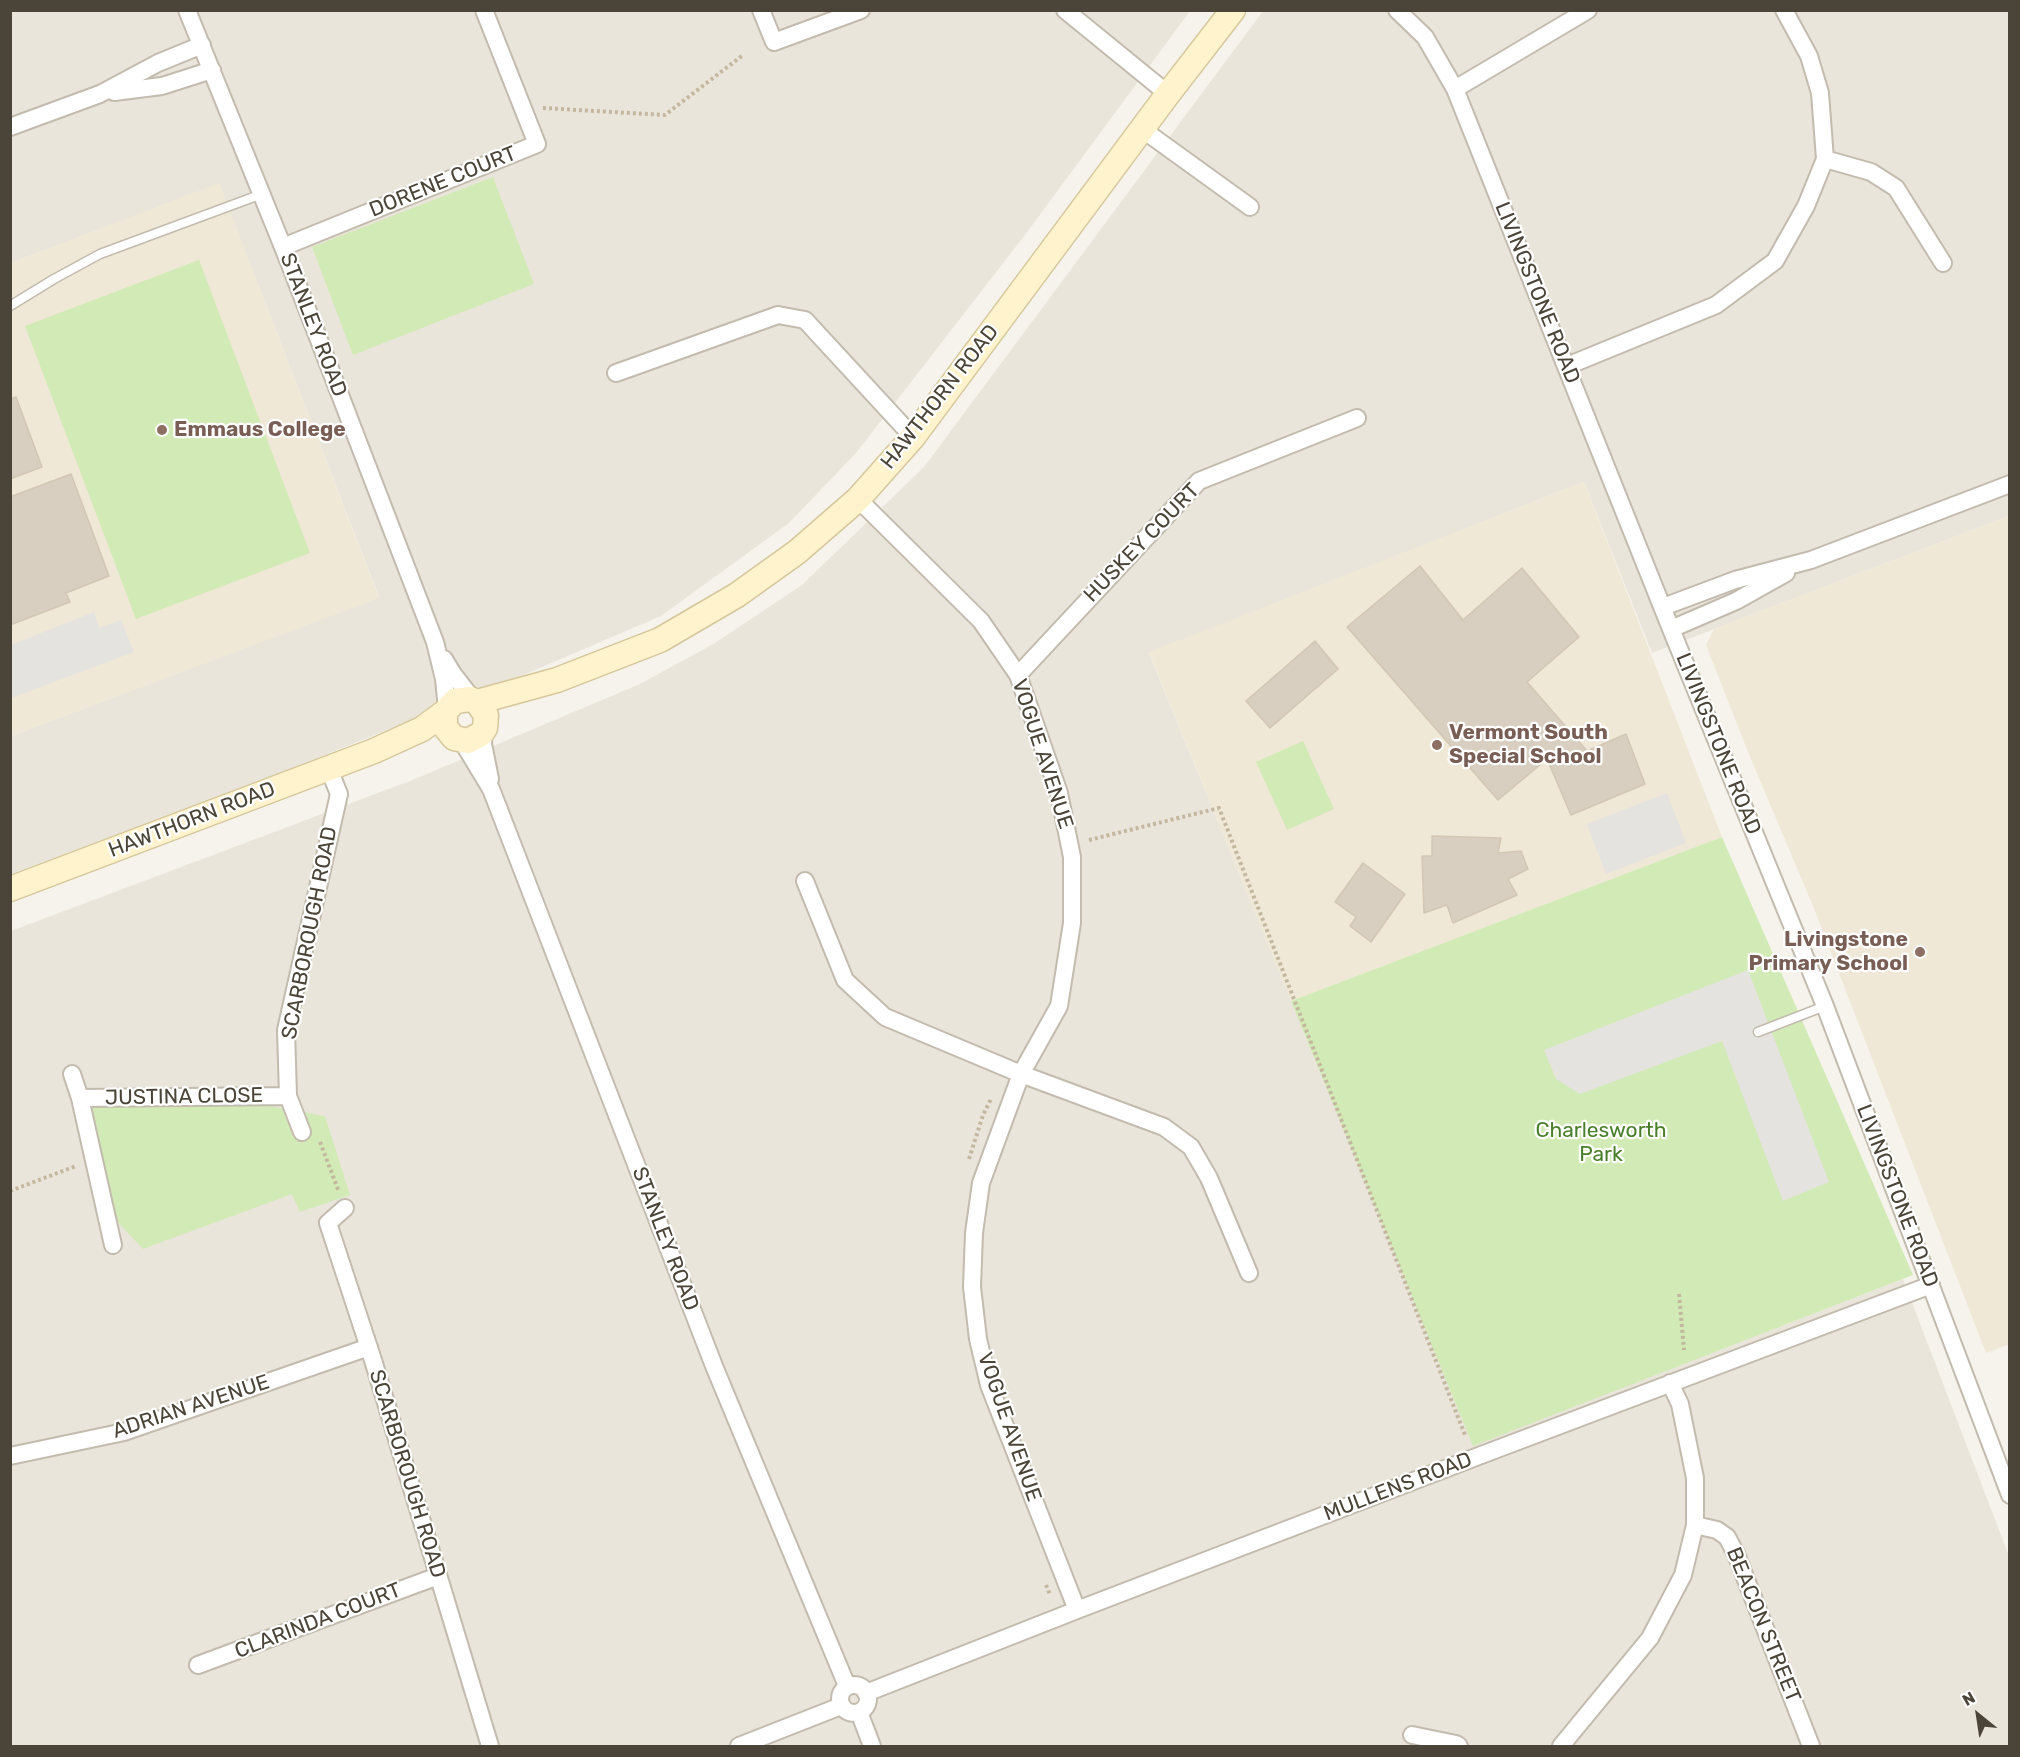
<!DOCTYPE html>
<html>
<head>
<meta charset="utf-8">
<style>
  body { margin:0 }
  #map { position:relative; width:2020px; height:1757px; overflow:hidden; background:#f6f3ec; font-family:Rubik,sans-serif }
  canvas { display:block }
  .frame { position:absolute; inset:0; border:12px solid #4b4439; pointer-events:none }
  .north { position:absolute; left:1948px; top:1685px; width:60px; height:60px; -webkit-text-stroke:4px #fff; paint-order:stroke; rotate:330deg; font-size:16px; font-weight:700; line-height:24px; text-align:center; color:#4b4439 }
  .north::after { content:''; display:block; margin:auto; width:21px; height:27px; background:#4b4439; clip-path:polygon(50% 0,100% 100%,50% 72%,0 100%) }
</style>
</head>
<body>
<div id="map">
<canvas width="2020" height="1757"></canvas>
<div class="frame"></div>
<div class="north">N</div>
</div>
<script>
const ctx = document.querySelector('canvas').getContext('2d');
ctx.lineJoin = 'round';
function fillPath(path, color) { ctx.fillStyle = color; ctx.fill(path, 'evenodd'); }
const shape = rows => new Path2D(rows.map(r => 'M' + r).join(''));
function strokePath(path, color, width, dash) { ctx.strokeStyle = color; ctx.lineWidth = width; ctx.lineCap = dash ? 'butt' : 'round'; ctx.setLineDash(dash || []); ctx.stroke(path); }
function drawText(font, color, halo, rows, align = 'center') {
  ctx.font = font + ' Rubik,sans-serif'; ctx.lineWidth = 4.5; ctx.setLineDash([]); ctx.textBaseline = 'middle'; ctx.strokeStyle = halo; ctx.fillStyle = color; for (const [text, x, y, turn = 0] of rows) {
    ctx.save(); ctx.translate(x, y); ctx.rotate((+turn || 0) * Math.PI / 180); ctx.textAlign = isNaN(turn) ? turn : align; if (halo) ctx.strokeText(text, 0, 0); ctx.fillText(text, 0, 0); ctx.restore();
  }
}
fillPath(shape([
  [11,11,1190,11,1028,231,856,453,789,523,661,616,521,676,295,767,11,874,11,736,379,597,219,184,11,263],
  [1263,11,2009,11,2009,516,1652,653,1584,482,1149,653,1473,1445,1903,1279,2009,1556,2009,1746,11,1746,11,931,415,779,640,684,715,643,802,585,924,467]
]), '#eae5da');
fillPath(shape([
  [219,183,379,598,11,736,11,263],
  [1584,482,1722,837,1291,1001,1149,652],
  [2009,516,2010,1344,1986,1353,1813,906,1748,752,1706,645,1714,629]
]), '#efe8d6');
fillPath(shape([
  [493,177,534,284,353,355,312,247],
  [199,260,310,553,136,619,25,326],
  [1303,741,1334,809,1287,830,1256,762],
  [1722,837,1913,1275,1473,1446,1291,1001],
  [90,1103,269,1106,325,1116,350,1195,300,1212,292,1194,143,1249,117,1221]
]), '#d2eab5');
fillPath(shape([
  [94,612,99,628,121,620,134,652,11,698,11,645],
  [1667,793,1686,843,1606,874,1587,824],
  [1748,970,1829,1182,1783,1201,1722,1041,1580,1094,1556,1079,1544,1050]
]), '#e5e3e0');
const building = shape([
  [16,397,42,467,10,479,10,399,16,397],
  [71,474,109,576,66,593,70,602,10,625,10,497,71,474],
  [1420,566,1463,620,1522,568,1579,637,1527,682,1587,751,1626,734,1645,784,1571,815,1547,759,1498,800,1347,627,1420,566],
  [1315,641,1338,669,1270,728,1246,701,1315,641],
  [1432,836,1501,838,1498,853,1521,851,1528,869,1508,879,1517,895,1453,923,1447,905,1424,913,1422,856,1432,856,1432,836],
  [1363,863,1405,894,1371,942,1350,926,1356,917,1335,902,1363,863]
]);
fillPath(building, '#d8cfc1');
strokePath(building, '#d3c7b4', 1.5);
const lane = shape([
  [10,306,54,279,100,254,262,194],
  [1758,1032,1825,1006]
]);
const street = shape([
  [187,10,289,262,435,642,444,679,447,709],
  [761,10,774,42,861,10],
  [1065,10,1168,94],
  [1397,10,1425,37,1455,89,1671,629,1825,1006,2010,1495],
  [1455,89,1588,10],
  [114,92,162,86,212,70],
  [10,127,100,94,158,63,202,45],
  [1142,129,1250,207],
  [1825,159,1871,172,1896,188,1943,263],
  [283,247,537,144,484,10],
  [1567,366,1716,305,1775,261,1806,206,1825,159,1820,93,1809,56,1784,10],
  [616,373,778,315,805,320,913,437],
  [858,499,981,621,1018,675,1059,793,1072,857,1072,923,1059,1006,1021,1074,981,1183,974,1233,972,1287,978,1339,989,1385,1077,1610],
  [1663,607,1735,580,1811,560,2010,484],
  [1671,629,1736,601,1786,573],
  [444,659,453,674,474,701],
  [1018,675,1199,481,1357,418],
  [484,730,483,744,490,779],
  [462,741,491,789,714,1366,847,1686],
  [805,881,845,980,885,1017,1021,1074,1164,1127,1191,1147,1209,1178,1249,1273],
  [72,1074,80,1098],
  [302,1132,288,1096,286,1030,339,794,329,769],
  [345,1208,328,1223,373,1360,490,1746],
  [113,1245,80,1098,288,1096],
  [10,1456,124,1432,369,1347],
  [1695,1525,1717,1530,1727,1537,1736,1554,1811,1746],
  [198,1665,438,1576],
  '840 1699a14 14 0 1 1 28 0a14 14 0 1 1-28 0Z',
  [866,1693,1077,1610,1476,1457,1931,1285],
  [859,1712,872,1746],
  [1412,1735,1456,1744,1459,1746],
  [739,1746,841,1706],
  [1561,1746,1650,1638,1683,1575,1695,1525,1695,1478,1680,1404,1670,1383]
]);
const secondary = shape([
  [477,702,557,680,660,640,737,595,797,552,858,499,913,437,1168,94,1233,10],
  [10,889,374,751,422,729,445,712,455,701,470,699,477,702,486,715,485,728,481,734,468,741,454,738,445,727,445,712]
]);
strokePath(lane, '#c2bbae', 11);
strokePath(street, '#c2bbae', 20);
strokePath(secondary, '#d6c79b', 27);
strokePath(shape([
  [543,108,665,115,743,55],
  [1089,840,1219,808,1465,1435],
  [320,1142,339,1192],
  [969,1159,983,1115,991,1099],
  [10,1191,76,1166],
  [1679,1294,1684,1350],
  [1046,1585,1050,1595]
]), '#c4b79f', 4, [3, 3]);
strokePath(lane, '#fff', 8);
strokePath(street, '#fff', 16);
strokePath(secondary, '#fff3cd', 24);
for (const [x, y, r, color] of [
  [162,430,6,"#8d6e63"],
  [1437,745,6,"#8d6e63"],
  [1920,952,6,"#8d6e63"]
]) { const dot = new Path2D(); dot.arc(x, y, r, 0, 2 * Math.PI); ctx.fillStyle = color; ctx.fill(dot); strokePath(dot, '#fff', 2); }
drawText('21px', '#4b4439', '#fff', [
  ["DORENE COURT",443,182,-22],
  ["LIVINGSTONE ROAD",1537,293,68],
  ["STANLEY ROAD",313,325,69],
  ["HAWTHORN ROAD",940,397,-52],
  ["HUSKEY COURT",1142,543,-46],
  ["LIVINGSTONE ROAD",1718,744,68],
  ["VOGUE AVENUE",1042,754,72],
  ["HAWTHORN ROAD",192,820,-21],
  ["SCARBOROUGH ROAD",310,933,-79],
  ["JUSTINA CLOSE",184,1097,-1],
  ["LIVINGSTONE ROAD",1897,1196,69],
  ["STANLEY ROAD",665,1239,69],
  ["ADRIAN AVENUE",191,1407,-18],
  ["VOGUE AVENUE",1009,1427,71],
  ["SCARBOROUGH ROAD",407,1474,73],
  ["MULLENS ROAD",1398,1487,-21],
  ["CLARINDA COURT",318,1621,-21],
  ["BEACON STREET",1763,1625,68]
]);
drawText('bold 21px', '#785e54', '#fff', [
  ["Emmaus College",174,430],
  ["Vermont South",1449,733],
  ["Special School",1449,757],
  ["Livingstone",1908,940,"right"],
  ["Primary School",1908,964,"right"]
], 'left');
drawText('21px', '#4a7f2a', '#fff', [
  ["Charlesworth",1601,1131],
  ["Park",1601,1155]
]);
</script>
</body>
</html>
